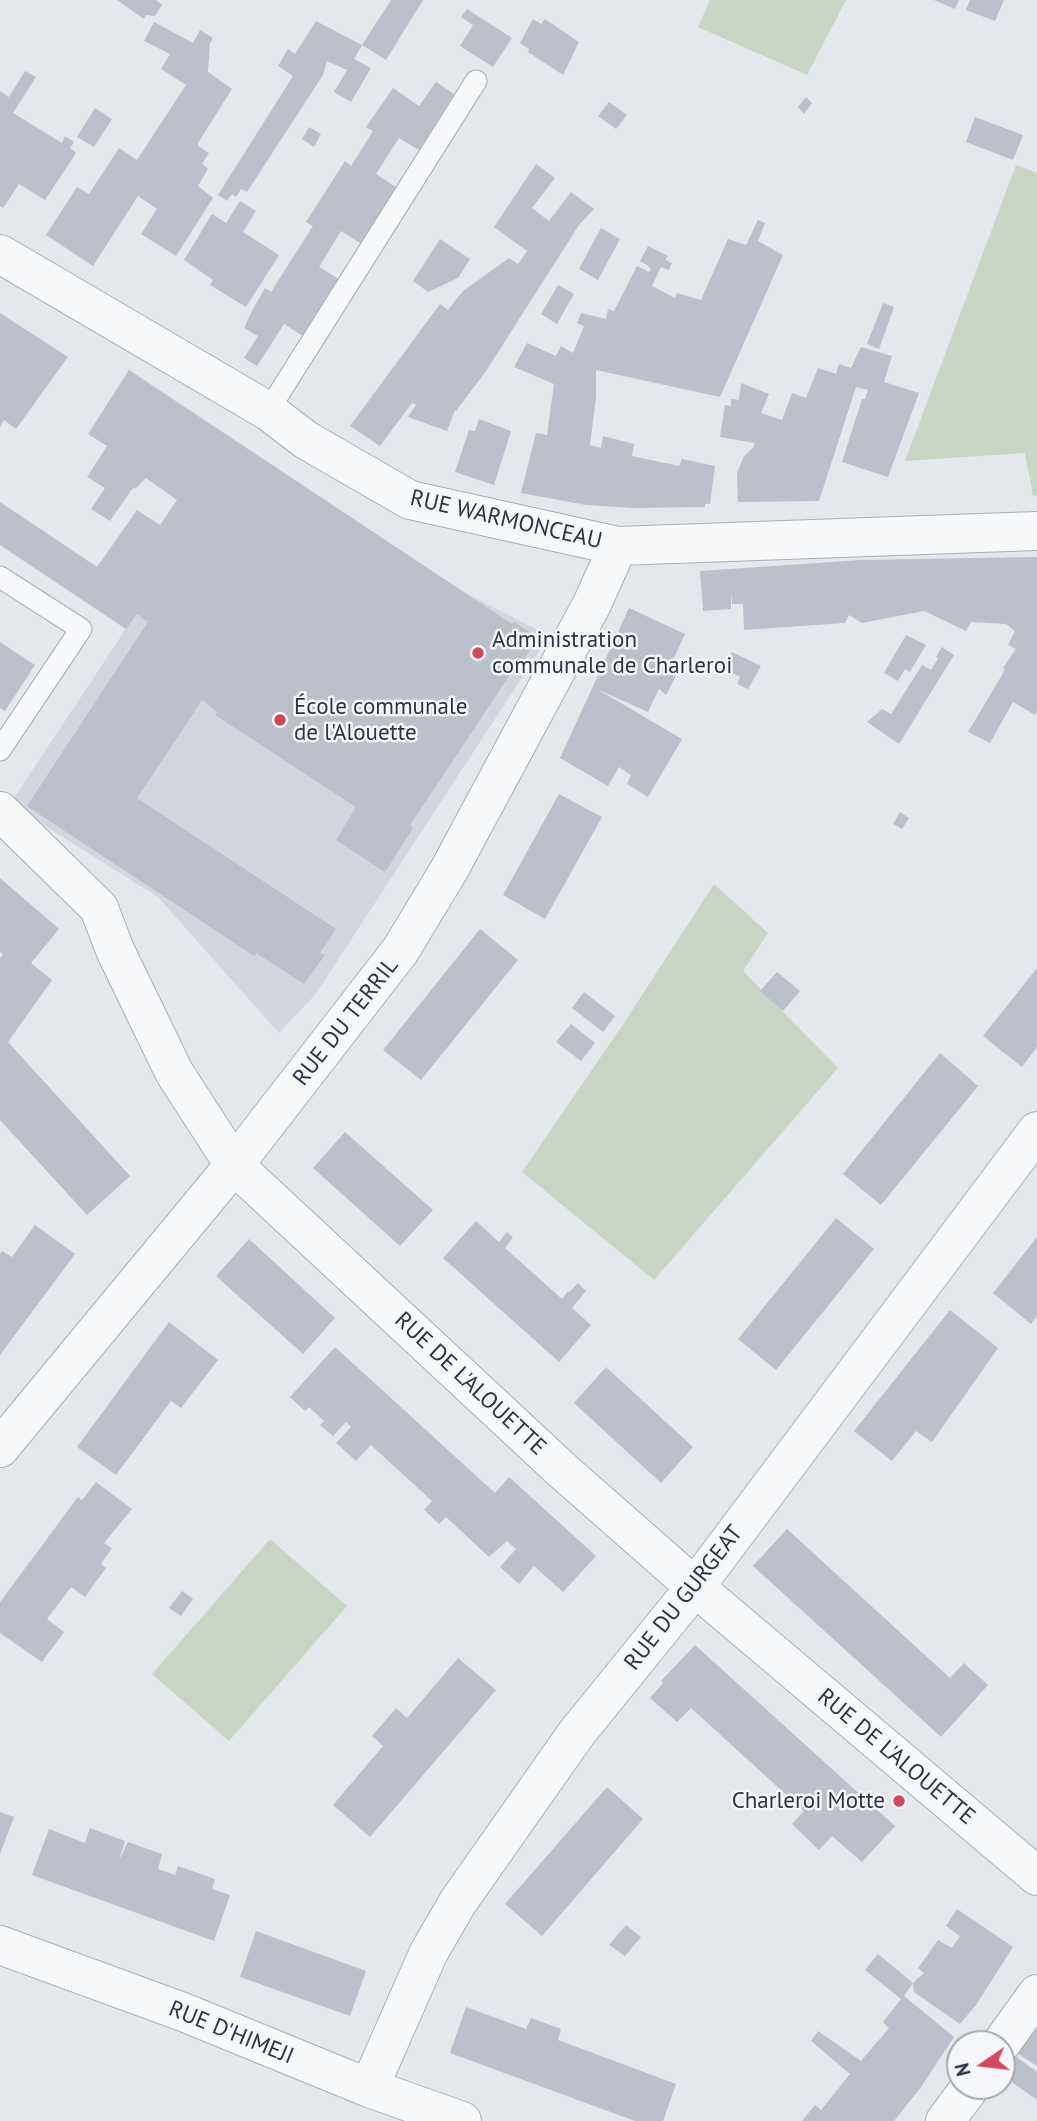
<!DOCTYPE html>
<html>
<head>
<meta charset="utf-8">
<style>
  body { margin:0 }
  #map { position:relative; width:1037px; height:2121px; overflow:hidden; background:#e4e7ec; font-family:"PT Sans",sans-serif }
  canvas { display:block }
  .north { position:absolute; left:946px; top:2030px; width:70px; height:70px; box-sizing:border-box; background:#f4f6f9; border:2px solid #a4a8b1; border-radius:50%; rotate:256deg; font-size:19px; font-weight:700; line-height:28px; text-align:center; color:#2b3445 }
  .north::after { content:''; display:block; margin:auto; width:24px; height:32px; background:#d1495b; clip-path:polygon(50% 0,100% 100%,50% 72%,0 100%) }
</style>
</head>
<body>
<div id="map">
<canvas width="1037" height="2121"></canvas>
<div class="north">N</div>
</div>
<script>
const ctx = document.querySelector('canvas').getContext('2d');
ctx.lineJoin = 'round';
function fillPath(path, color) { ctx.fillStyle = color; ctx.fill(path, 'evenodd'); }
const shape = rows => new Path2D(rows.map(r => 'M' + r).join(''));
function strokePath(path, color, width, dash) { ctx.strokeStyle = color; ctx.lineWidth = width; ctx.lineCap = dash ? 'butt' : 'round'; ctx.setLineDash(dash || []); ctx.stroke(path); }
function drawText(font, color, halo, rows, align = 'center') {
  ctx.font = font + ' "PT Sans",sans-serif'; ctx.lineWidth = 5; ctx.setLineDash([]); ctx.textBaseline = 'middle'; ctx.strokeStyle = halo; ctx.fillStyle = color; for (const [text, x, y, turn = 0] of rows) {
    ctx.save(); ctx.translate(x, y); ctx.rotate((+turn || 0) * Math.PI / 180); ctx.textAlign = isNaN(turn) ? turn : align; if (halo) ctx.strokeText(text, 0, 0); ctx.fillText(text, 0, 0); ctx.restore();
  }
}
fillPath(shape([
  [245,449,456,588,549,636,315,995,279,1033,158,897,10,804]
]), '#d2d6de');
fillPath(shape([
  [710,0,846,0,807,75,698,27],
  [1016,165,1037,173,1037,495,1033,496,1025,453,905,461],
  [714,884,768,933,743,971,838,1068,654,1280,522,1172,624,1023],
  [270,1539,347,1606,229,1741,152,1674]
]), '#c9d6c5');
fillPath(shape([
  [117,0,156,0,162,5,155,16,146,15,144,19],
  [391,0,423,0,386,60,362,45,354,59,371,68,351,102,334,92,347,70,327,61,323,75,247,192,241,189,236,197,232,194,227,201,218,195,293,76,278,66,288,49,295,54,316,21,362,45],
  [934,0,959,0,955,9],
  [970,0,1004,0,995,21,966,10],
  [467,9,512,38,493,67,460,46,473,25,461,17],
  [533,19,541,24,545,19,579,42,563,75,528,52,529,49,520,43],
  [154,22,193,43,200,30,213,38,210,43,208,72,232,89,198,143,198,146,209,153,202,164,208,169,198,186,213,198,176,256,141,234,157,209,138,196,93,266,46,235,77,187,89,194,119,148,137,160,186,85,161,69,170,54,144,41],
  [25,71,36,77,13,113,62,143,65,136,74,142,70,148,76,153,45,200,19,184,3,208,0,206,0,91,9,97],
  [436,82,454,94,419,150,399,138,376,174,396,187,360,243,341,231,319,267,339,279,303,336,284,324,257,366,244,358,258,336,244,328,252,311,265,288,271,292,313,226,306,222,345,161,351,166,373,131,366,127,393,88,419,106],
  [806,97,812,103,804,114,798,107],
  [609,102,627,115,616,129,598,116],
  [95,108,112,119,94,147,77,137],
  [975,117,1023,135,1013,160,966,142],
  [309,127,321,134,314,147,302,139],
  [536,164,555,178,532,208,549,221,571,192,594,209,579,225,486,371,456,411,455,410,447,431,408,417,416,405,412,403,380,446,350,426,440,304,448,310,463,291,509,258,518,264,527,251,494,227],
  [240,201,256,211,243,232,279,255,246,307,210,285,213,280,184,260,212,214,226,223],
  [758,220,765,223,758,241,783,255,720,397,596,370,596,398,590,445,601,448,603,436,634,444,632,456,679,466,682,459,715,466,710,504,705,504,705,507,634,508,586,505,521,493,536,433,547,435,554,384,514,367,527,343,556,356,561,346,573,353,584,326,577,323,581,313,606,319,608,309,614,311,637,266,649,272,651,269,648,267,649,266,640,261,648,246,668,256,665,260,672,263,669,270,661,267,652,286,675,298,677,293,701,300,728,239,746,245],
  [601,228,620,239,598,280,579,269],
  [440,239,470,259,458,278,428,292,413,281],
  [558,285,574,294,557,324,541,314],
  [883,303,894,307,879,349,867,344],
  [0,313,68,357,16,429,4,420,0,427],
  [861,347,892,356,884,382,919,393,888,477,842,462,862,399,865,399,868,390,856,387,819,501,738,502,737,473,744,456,753,448,755,443,720,437,725,405,731,406,731,399,739,400,741,383,769,394,761,413,782,420,792,393,806,398,818,368,836,374,839,364,851,368],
  [129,370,512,624,514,622,536,636,534,638,536,640,516,672,513,670,410,825,413,828,385,872,336,840,356,807,215,715,217,712,202,700,137,798,336,929,320,953,325,955,304,984,256,953,254,956,27,806,148,622,137,614,126,629,0,545,0,502,97,567,137,510,160,525,177,500,146,478,137,487,132,489,110,521,91,509,105,488,87,477,107,446,88,434],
  [479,419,511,431,494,485,455,472,469,430,475,431],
  [1037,557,1037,711,1035,715,1013,702,990,743,968,732,1005,670,1003,668,1016,649,1008,645,1015,631,1006,624,971,622,966,631,924,611,862,623,849,615,845,623,744,630,743,604,732,604,731,590,731,609,703,611,700,571,861,560],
  [629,608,685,634,672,662,681,666,666,695,659,689,648,712,597,689,682,739,648,797,627,784,631,775,619,767,608,786,560,758],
  [906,635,926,645,910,672,905,669,898,681,884,673],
  [0,642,35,665,5,711,0,708],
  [942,647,954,655,899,744,867,722,882,709,891,714,922,665,931,670,938,659,936,657],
  [732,652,761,666,748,689,737,684,740,677,724,669],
  [559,794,602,817,545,919,503,895],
  [900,812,909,818,902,829,893,824],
  [0,878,59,929,31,963,52,980,8,1042,130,1176,87,1215,0,1120,0,958,3,954,0,952],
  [480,929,518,960,421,1080,383,1050],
  [1037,968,1037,1047,1022,1067,983,1036],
  [777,972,800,991,783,1011,760,991],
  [584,992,615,1016,603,1032,572,1008],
  [571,1024,595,1043,581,1061,556,1042],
  [940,1053,978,1086,881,1205,843,1174],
  [345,1132,433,1210,400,1246,313,1168],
  [836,1218,874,1249,776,1370,738,1339],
  [476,1221,499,1242,507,1232,513,1237,505,1248,562,1299,568,1291,569,1292,578,1283,586,1291,572,1308,591,1325,559,1362,443,1258],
  [35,1225,75,1254,0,1355,0,1254,2,1251,12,1257],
  [1037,1237,1037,1316,1031,1324,993,1293],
  [249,1239,335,1318,303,1354,216,1276],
  [950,1310,998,1348,932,1442,916,1431,892,1461,854,1431],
  [169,1322,218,1360,181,1408,171,1401,116,1475,77,1447],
  [335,1347,495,1493,509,1477,596,1556,563,1592,534,1566,519,1584,500,1567,516,1549,507,1541,489,1557,446,1517,439,1524,424,1510,432,1501,371,1445,356,1461,336,1443,351,1427,346,1422,333,1436,320,1425,324,1421,309,1407,305,1411,290,1397],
  [606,1367,693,1447,661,1483,574,1403],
  [96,1482,132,1509,104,1543,112,1548,101,1564,106,1568,85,1597,71,1587,47,1619,64,1632,42,1662,0,1633,0,1602,78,1497,82,1500],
  [787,1529,950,1678,964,1663,988,1685,941,1737,753,1566],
  [182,1591,193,1599,181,1616,169,1608],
  [695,1645,895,1826,862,1862,832,1836,819,1850,792,1824,804,1811,691,1708,677,1722,650,1698,663,1683,661,1681],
  [458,1658,496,1690,370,1837,333,1805,383,1746,372,1736,396,1708,407,1718],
  [607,1787,643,1819,542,1936,505,1904],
  [0,1812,14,1817,0,1854],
  [90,1828,125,1841,119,1860,128,1842,162,1854,158,1869,175,1875,178,1866,215,1879,212,1889,230,1895,214,1941,32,1875,49,1829,85,1843],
  [957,1909,1013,1947,976,2005,960,2024,914,1992,913,1983,924,1973,918,1968,938,1940,952,1948,960,1936,946,1926],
  [626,1925,641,1937,625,1956,609,1945],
  [256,1931,366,1971,350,2016,240,1977],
  [878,1954,913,1983,904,1996,954,2037,921,2087,894,2121,802,2121,815,2105,821,2110,850,2074,811,2041,818,2031,861,2061,889,2028,883,2022,901,1999,865,1970],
  [466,2007,526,2029,531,2018,561,2029,558,2040,676,2084,663,2121,635,2121,450,2053],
  [1037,2022,1037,2066,1017,2053],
  [1015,2056,1037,2072,1037,2100,1002,2075]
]), '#bbc0ca');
const lane = shape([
  [268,411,476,81],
  [0,577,81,629,0,750]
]);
const street = shape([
  [0,254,268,411,306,440,410,500,618,546,1037,531],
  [0,811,99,908,115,950,174,1072,234,1165,563,1471,695,1587,1037,1876],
  [0,1448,234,1165,400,951,449,870,592,604,618,546],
  [0,1945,183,2012,369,2088,462,2121],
  [1001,2044,1037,1994],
  [369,2088,429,1952,458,1902,576,1734,695,1587,1037,1131],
  [945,2121,971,2086]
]);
strokePath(lane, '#a9aeb7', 23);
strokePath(street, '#a9aeb7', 40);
strokePath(lane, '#f7f8fa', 21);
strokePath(street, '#f7f8fa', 38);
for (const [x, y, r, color] of [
  [478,653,7,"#d1495b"],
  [280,720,7,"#d1495b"],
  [899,1801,7,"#d1495b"]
]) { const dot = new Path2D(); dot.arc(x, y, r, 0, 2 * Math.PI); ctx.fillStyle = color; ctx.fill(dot); strokePath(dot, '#f4f6f9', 2.5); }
drawText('23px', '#2b3445', '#f4f6f9', [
  ["RUE WARMONCEAU",506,520,13],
  ["RUE DU TERRIL",346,1022,-52],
  ["RUE DE L'ALOUETTE",470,1384,43],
  ["RUE DU GURGEAT",684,1598,-52],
  ["RUE DE L'ALOUETTE",896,1757,40],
  ["RUE D'HIMEJI",231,2033,22]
]);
drawText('23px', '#2b3445', '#f4f6f9', [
  ["Administration",492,640],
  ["communale de Charleroi",492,666],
  ["École communale",294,707],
  ["de l'Alouette",294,733],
  ["Charleroi Motte",885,1801,"right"]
], 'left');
</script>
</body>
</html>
